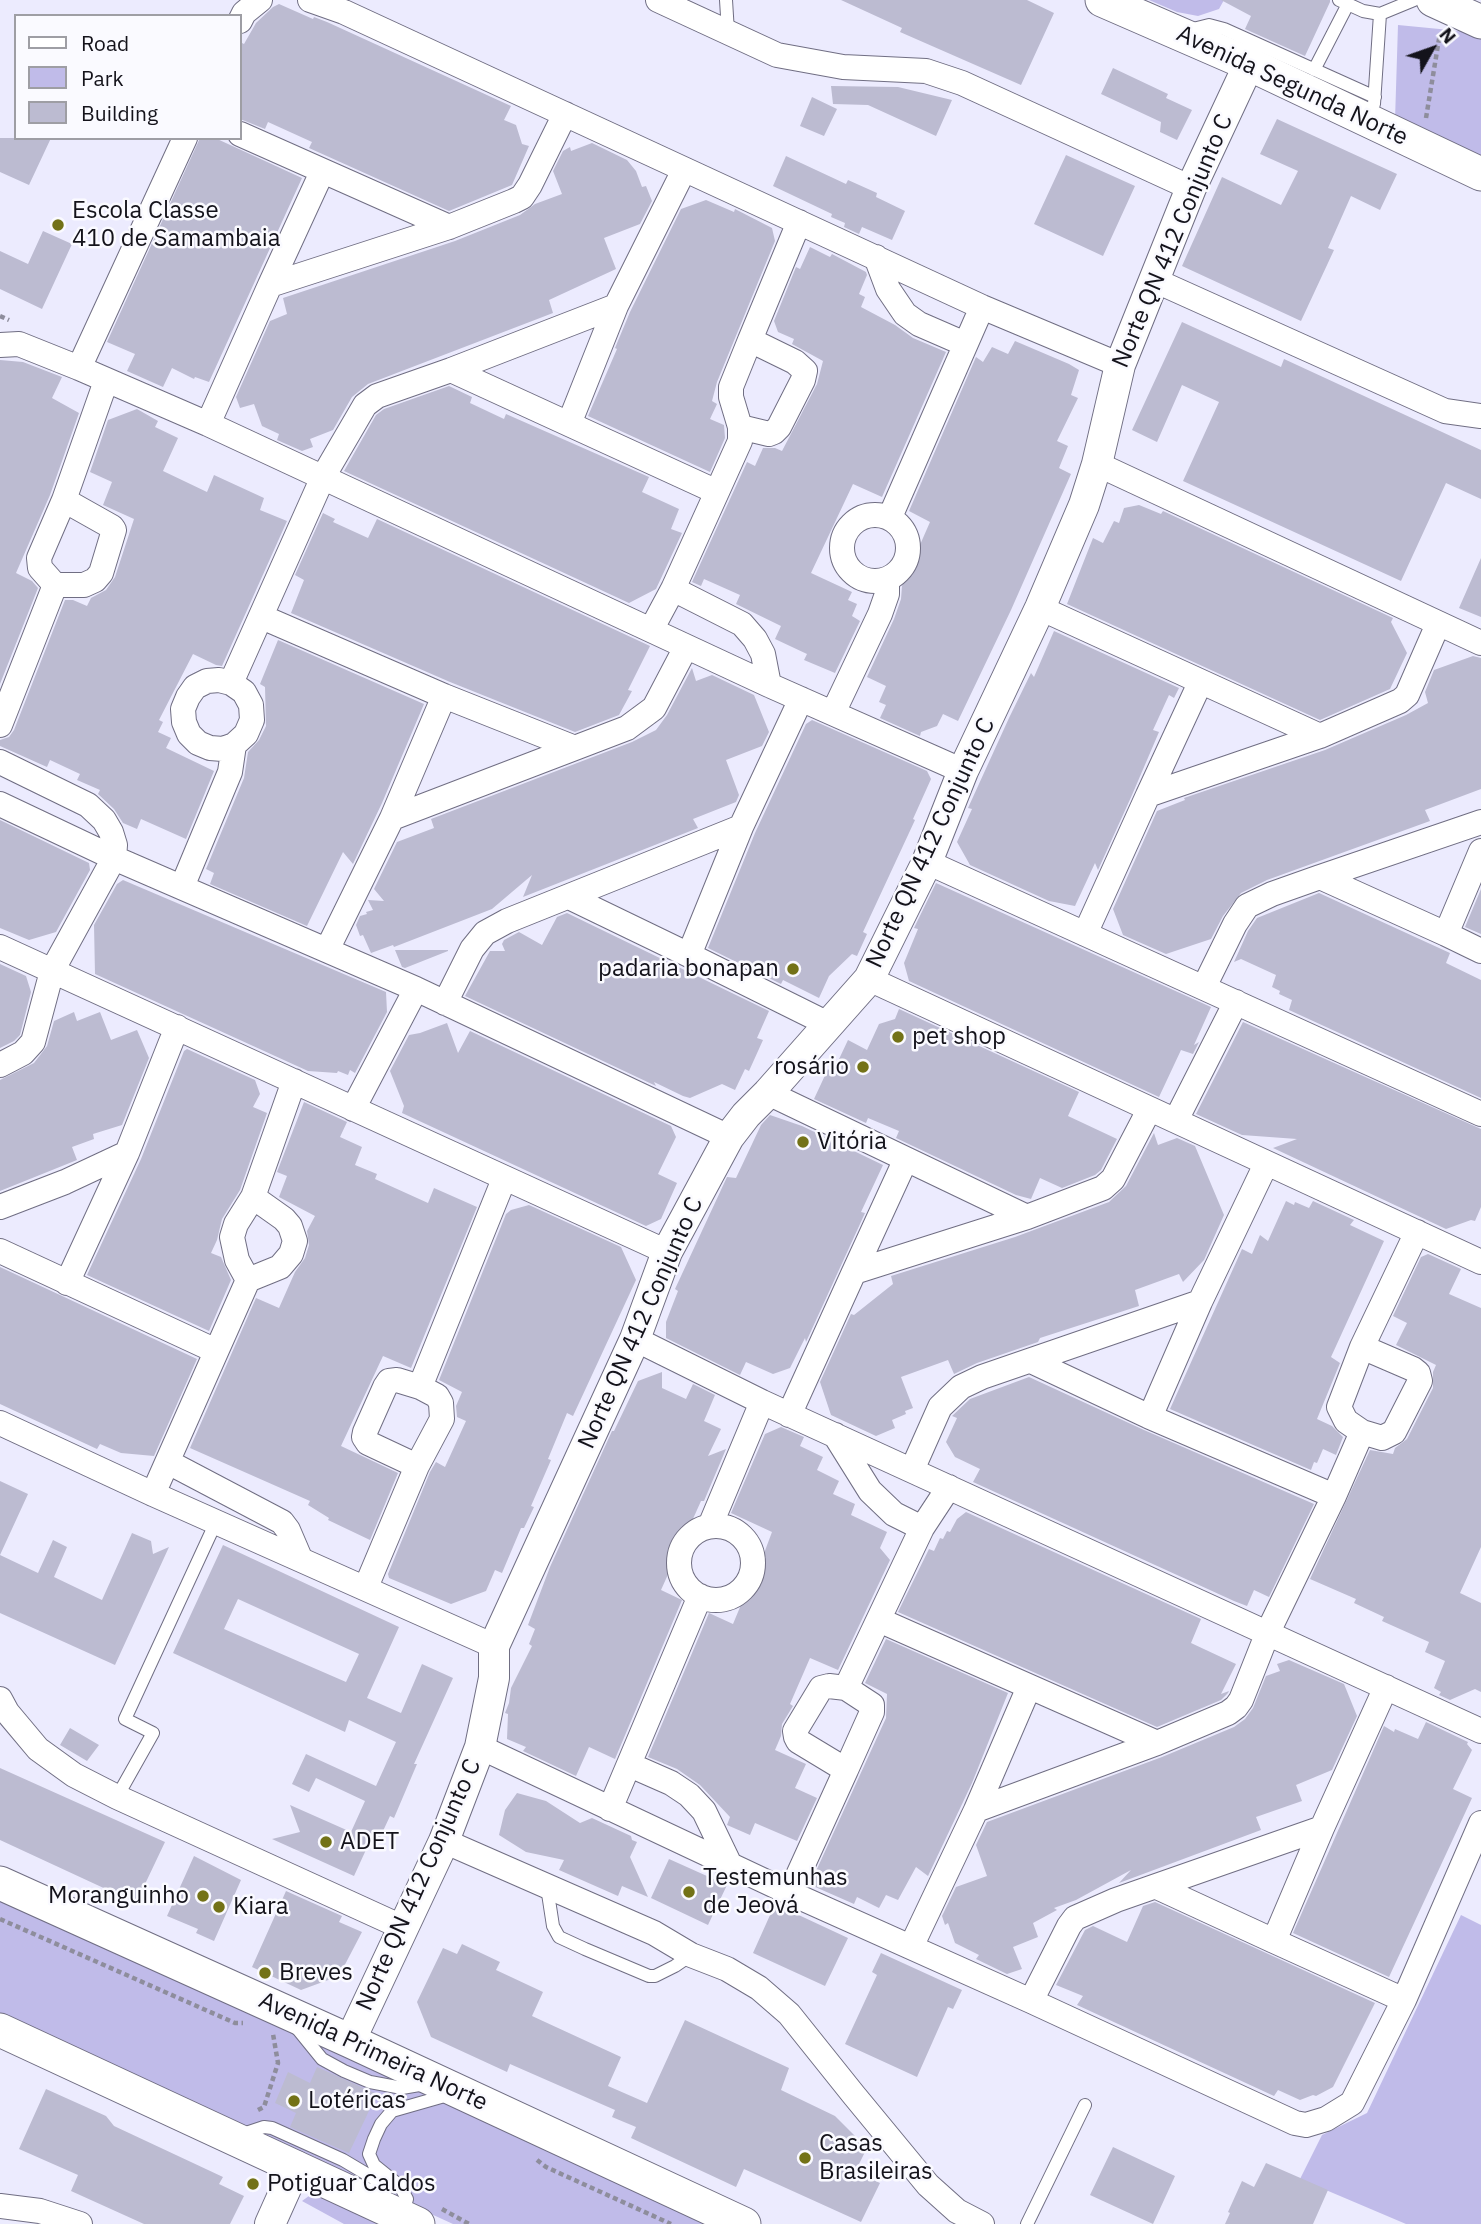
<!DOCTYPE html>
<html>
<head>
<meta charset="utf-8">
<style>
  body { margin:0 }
  #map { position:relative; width:1481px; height:2224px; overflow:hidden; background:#ecebfe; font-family:"IBM Plex Sans",sans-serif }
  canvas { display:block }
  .legend { position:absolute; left:14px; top:14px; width:228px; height:126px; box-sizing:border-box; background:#fafaff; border:2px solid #9e9ea4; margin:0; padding:9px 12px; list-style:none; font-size:21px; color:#14131b }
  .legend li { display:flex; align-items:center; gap:14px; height:35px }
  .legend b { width:35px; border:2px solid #9e9ea4 }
  .north { position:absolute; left:1397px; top:14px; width:70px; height:70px; -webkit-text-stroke:5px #fafaff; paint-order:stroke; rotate:50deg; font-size:19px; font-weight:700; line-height:28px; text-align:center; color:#14131b }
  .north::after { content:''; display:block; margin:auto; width:24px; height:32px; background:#14131b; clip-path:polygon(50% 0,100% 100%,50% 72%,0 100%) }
</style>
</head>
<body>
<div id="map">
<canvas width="1481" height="2224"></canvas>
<ul class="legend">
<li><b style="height:9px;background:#fff"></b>Road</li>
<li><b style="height:19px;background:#c0bbe9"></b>Park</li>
<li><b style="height:19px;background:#bcbbd1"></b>Building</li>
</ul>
<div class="north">N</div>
</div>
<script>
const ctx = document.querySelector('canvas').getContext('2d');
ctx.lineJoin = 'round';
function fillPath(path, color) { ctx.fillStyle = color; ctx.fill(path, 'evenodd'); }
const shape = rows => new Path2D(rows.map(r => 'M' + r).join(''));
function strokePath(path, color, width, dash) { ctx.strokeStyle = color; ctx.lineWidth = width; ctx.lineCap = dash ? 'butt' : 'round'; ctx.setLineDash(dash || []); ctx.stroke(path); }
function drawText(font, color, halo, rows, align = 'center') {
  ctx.font = font + ' "IBM Plex Sans",sans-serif'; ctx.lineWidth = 5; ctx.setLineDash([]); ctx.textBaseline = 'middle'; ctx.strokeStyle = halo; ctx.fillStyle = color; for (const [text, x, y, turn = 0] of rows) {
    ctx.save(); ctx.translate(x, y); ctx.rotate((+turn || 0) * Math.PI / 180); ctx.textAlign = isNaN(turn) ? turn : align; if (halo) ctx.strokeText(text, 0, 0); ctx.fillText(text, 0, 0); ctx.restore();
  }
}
fillPath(shape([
  [1149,0,1224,0,1219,9,1198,16,1177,12],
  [1398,25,1481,33,1481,161,1395,120],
  [0,1879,757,2224,453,2224,0,2017],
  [1461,1915,1481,1925,1481,2224,1406,2224,1300,2179,1322,2135,1367,2113],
  [313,2193,391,2224,344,2224,302,2201]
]), '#c0bbe9');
fillPath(shape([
  [841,0,1027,0,1054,13,1021,85,900,32,902,28],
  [1221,0,1330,0,1330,2,1305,56,1245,29,1251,16],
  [279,4,313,19,314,17,327,22,511,106,504,120,516,125,522,144,529,146,512,185,449,211,309,148,312,142,268,122,265,129,240,119,240,42,244,44,256,23,273,7],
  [1113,68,1168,94,1166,98,1192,110,1177,140,1160,132,1161,122,1101,94],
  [831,86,898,87,952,100,936,136,868,105,833,104],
  [812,97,837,109,824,136,800,126],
  [1277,119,1397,174,1380,210,1351,196,1328,248,1334,250,1301,321,1182,266,1222,177,1281,205,1298,171,1260,154],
  [0,138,51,138,29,185,0,172],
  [200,138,215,138,302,178,209,382,195,377,194,379,172,368,163,387,127,371,135,354,107,342],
  [592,143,627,160,636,171,642,187,646,186,652,201,640,224,604,238,616,269,549,300,553,313,368,384,352,397,333,430,310,439,313,447,302,451,277,440,279,434,262,426,254,404,240,408,236,397,270,321,287,314,283,298,455,241,520,215,535,204,562,194,553,171,563,151,570,147,571,151],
  [1066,155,1135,186,1103,256,1034,224],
  [786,156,846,184,848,180,877,193,876,197,905,211,892,240,862,227,859,234,844,227,845,223,831,217,832,214,773,186],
  [706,200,734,212,735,209,772,228,775,241,717,382,712,401,717,404,710,419,724,425,725,438,710,472,588,416,617,349,615,348,630,312,681,209],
  [43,231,72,244,42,309,0,289,0,251,28,264],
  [810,247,830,257,832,254,866,272,867,275,859,294,865,297,861,307,895,325,913,338,946,352,882,497,853,484,811,573,852,592,848,600,857,604,852,616,860,621,835,673,804,660,807,654,775,639,781,626,736,604,740,595,704,579,701,586,692,582,747,462,755,466,763,448,775,448,782,451,817,384,823,361,792,344,794,339,778,332,774,321,796,267,800,269],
  [1182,322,1281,367,1284,359,1481,450,1481,499,1446,483,1401,581,1183,481,1219,402,1182,385,1157,442,1132,430],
  [1015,341,1069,364,1079,370,1071,395,1078,398,1057,441,1068,446,1059,468,1071,474,1011,610,958,721,943,714,937,726,921,732,920,736,880,718,886,705,879,702,886,686,867,677,894,619,901,599,902,586,930,522,909,511,976,357,983,362,992,347,1008,354],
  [0,360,23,362,62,377,52,398,79,413,50,495,16,573,32,581,38,588,0,684],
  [449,386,472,397,470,403,504,419,506,414,649,477,642,492,679,509,671,529,682,533,656,589,629,603,344,471,376,415,384,409],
  [137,409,158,421,155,427,178,438,163,471,207,492,214,475,264,498,260,510,287,521,222,666,216,665,193,654,159,720,163,722,158,732,171,738,166,748,214,771,186,839,141,819,137,829,123,823,114,809,98,794,100,790,77,780,80,774,50,760,47,767,0,746,0,740,9,737,14,730,65,600,73,600,87,606,91,598,106,590,115,577,134,519,103,505,112,482,90,472,108,420],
  [1139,505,1161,514,1163,511,1393,618,1391,622,1407,653,1390,689,1320,720,1067,604,1093,538,1103,543,1114,521,1119,523,1124,508],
  [323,513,335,519,333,522,368,538,377,519,650,646,628,690,632,691,619,715,575,732,450,682,291,613,304,580,295,575],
  [1481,558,1481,617,1459,608],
  [1054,631,1179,688,1174,698,1169,695,1153,730,1159,732,1132,795,1098,870,1095,863,1075,906,1049,901,970,865,957,842,972,809,968,808,1009,718,1031,673,1034,677],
  [278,640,424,704,382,803,353,864,343,852,307,926,210,884,214,873,206,869,244,778,248,752,259,740,266,726,265,687,260,684],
  [1473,656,1481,658,1481,789,1425,810,1430,821,1267,880,1241,893,1223,916,1211,939,1166,954,1123,935,1113,909,1157,811,1185,800,1184,798,1325,750,1406,715,1428,703,1425,692,1434,670],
  [692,668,696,681,712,675,754,695,769,732,762,746,726,760,739,795,736,802,693,819,698,828,523,897,532,875,492,909,394,947,393,945,371,953,363,935,360,936,356,925,360,916,367,914,366,912,373,910,368,900,384,901,374,889,397,842,434,828,431,819,632,742,656,730,667,715],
  [812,720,927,771,931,779,913,819,915,820,863,932,867,934,857,956,852,954,829,976,819,998,783,980,781,984,708,948,755,833,806,724],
  [0,820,89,863,90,870,56,932,29,940,0,928],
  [123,880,386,992,387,1012,355,1073,350,1070,348,1075,338,1071,337,1073,308,1071,95,974,94,925,117,884],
  [936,883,1211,1007,1194,1045,1199,1042,1193,1054,1181,1050,1159,1097,909,981,904,963,918,929,914,928],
  [1481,889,1481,934,1465,927],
  [1319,893,1450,953,1446,963,1481,980,1481,1098,1289,1010,1292,1000,1279,994,1280,991,1272,987,1276,975,1241,959,1234,962,1248,931,1257,918],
  [567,913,769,1011,757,1038,763,1040,749,1071,745,1069,735,1090,722,1084,690,1098,683,1096,654,1082,656,1086,465,996,490,951,505,951,502,944,504,940,519,932,542,945,557,917],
  [395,950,448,950,448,951,405,968,402,967],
  [0,964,26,976,31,992,20,1035,14,1041,0,1048],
  [899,1009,1079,1092,1068,1116,1117,1139,1101,1170,1095,1175,1062,1188,1040,1178,1031,1199,1016,1195,896,1138,899,1131,868,1118,866,1123,814,1099,828,1069,832,1074,848,1040,867,1050,879,1024,895,1019],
  [74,1012,77,1021,100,1012,111,1040,137,1030,149,1058,122,1125,93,1134,94,1139,72,1147,77,1160,0,1191,0,1080,34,1063,47,1046,54,1021],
  [1243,1022,1481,1129,1481,1207,1475,1221,1471,1220,1446,1229,1273,1148,1297,1139,1242,1135,1196,1114],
  [447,1023,458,1053,470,1031,671,1126,676,1137,658,1174,677,1183,661,1219,646,1226,402,1113,404,1106,390,1071,409,1035,420,1033],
  [187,1049,255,1080,260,1094,253,1107,267,1113,240,1190,222,1219,217,1240,211,1253,221,1257,231,1280,209,1331,87,1275,141,1159,184,1051],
  [304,1102,347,1122,340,1137,362,1147,355,1165,377,1174,375,1179,428,1203,434,1188,477,1207,411,1368,383,1356,341,1446,398,1473,370,1540,328,1520,329,1518,308,1505,310,1501,190,1448,256,1298,279,1308,295,1272,305,1258,309,1245,307,1231,315,1216,279,1197,287,1176,277,1172],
  [770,1115,802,1126,883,1165,861,1212,865,1213,806,1342,805,1338,790,1368,773,1374,746,1362,740,1375,666,1338,666,1322,678,1291,675,1289,727,1177,736,1178,761,1125],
  [1154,1133,1158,1145,1177,1138,1195,1146,1224,1215,1204,1260,1183,1282,1179,1274,1135,1290,1139,1306,1040,1338,1038,1342,977,1363,954,1374,948,1360,901,1377,913,1408,905,1411,906,1414,892,1420,895,1428,876,1436,831,1415,820,1382,851,1314,854,1315,893,1284,891,1276,1015,1237,1109,1202,1126,1186],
  [1286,1201,1294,1205,1295,1202,1309,1208,1313,1201,1354,1220,1350,1225,1384,1241,1331,1357,1340,1363,1317,1419,1332,1426,1343,1437,1336,1455,1323,1449,1317,1463,1314,1462,1311,1470,1170,1409,1242,1249,1252,1254,1260,1235,1268,1241],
  [529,1205,621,1247,636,1280,573,1416,567,1413,548,1459,551,1460,531,1506,534,1507,524,1528,521,1528,502,1573,495,1570,486,1591,451,1604,389,1578,388,1574,430,1472,436,1462,445,1467,466,1421,457,1417,456,1406,462,1392,439,1380,506,1214,511,1210],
  [1428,1254,1461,1269,1449,1294,1481,1308,1481,1547,1460,1593,1481,1603,1481,1692,1475,1689,1450,1700,1439,1695,1441,1692,1434,1688,1445,1661,1425,1652,1429,1642,1382,1621,1384,1617,1354,1603,1356,1599,1310,1579,1370,1450,1393,1454,1395,1448,1407,1439,1433,1388,1433,1372,1436,1365,1396,1345,1407,1323,1393,1316,1421,1257],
  [0,1267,197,1359,154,1456,121,1453,100,1444,97,1449,0,1404],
  [662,1372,662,1388,686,1399,693,1384,715,1395,704,1421,721,1429,708,1456,726,1449,704,1501,701,1501,661,1590,682,1600,615,1759,589,1747,576,1776,523,1751,526,1747,507,1739,508,1714,505,1713,509,1703,511,1688,532,1646,529,1644,535,1629,528,1625,550,1567,612,1431,614,1431,638,1381],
  [1029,1377,1144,1430,1314,1504,1269,1597,1254,1590,1247,1606,1234,1601,973,1482,980,1469,955,1457,946,1442,957,1418,952,1416,970,1399],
  [781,1427,804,1437,800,1446,823,1457,817,1470,839,1481,833,1494,855,1504,851,1515,887,1532,880,1548,890,1560,838,1670,810,1658,790,1704,793,1706,782,1724,781,1736,775,1750,806,1764,795,1788,817,1798,797,1841,755,1823,750,1835,727,1825,730,1817,700,1785,677,1769,648,1757,709,1613,733,1624,743,1600,746,1601,766,1557,763,1556,772,1532,731,1513,765,1434],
  [0,1481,28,1494,0,1555],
  [966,1512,1201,1619,1191,1643,1236,1664,1221,1694,1229,1691,1228,1693,1221,1700,1157,1727,898,1612,929,1549,934,1551,940,1538,943,1539,947,1531,950,1532,957,1519],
  [132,1533,151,1541,153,1554,169,1547,115,1665,0,1613,0,1555,38,1573,53,1540,67,1547,54,1577,102,1600],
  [223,1545,399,1627,367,1698,401,1713,422,1664,453,1678,414,1764,417,1764,394,1818,390,1816,377,1844,370,1841,354,1876,272,1839,300,1832,290,1805,351,1832,365,1801,316,1778,309,1792,292,1784,306,1754,376,1786,396,1742,349,1720,345,1732,173,1653],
  [238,1599,359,1654,346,1682,224,1629],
  [886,1639,1008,1693,972,1783,928,1876,916,1867,898,1900,886,1895,879,1908,857,1897,854,1904,813,1886,811,1882,886,1718,887,1694,865,1683],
  [1289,1660,1344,1684,1357,1716,1332,1770,1296,1785,1302,1801,1256,1817,1261,1830,1119,1883,1131,1870,1076,1900,1054,1908,1057,1910,1033,1923,1038,1937,1013,1947,1022,1969,1007,1974,976,1959,979,1955,955,1943,948,1923,945,1925,942,1916,956,1887,987,1876,976,1845,987,1822,1162,1757,1234,1727,1245,1719,1253,1708,1266,1676,1280,1671,1277,1664],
  [1426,1722,1468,1742,1467,1744,1472,1750,1453,1789,1472,1798,1389,1977,1293,1933,1384,1726,1394,1732,1395,1729,1418,1739],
  [70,1728,99,1745,87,1761,60,1745],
  [0,1768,165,1842,136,1903,0,1840],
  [517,1793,546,1801,580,1823,592,1818,631,1836,632,1840,637,1842,630,1857,648,1897,622,1886,618,1896,559,1870,564,1860,526,1852,499,1835,505,1810],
  [194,1856,241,1880,214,1941,196,1933,198,1929,167,1916],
  [669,1859,727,1885,708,1925,651,1898],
  [286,1891,342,1916,339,1922,362,1932,339,1976,301,1990,252,1967],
  [1155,1902,1375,2003,1333,2087,1316,2096,1313,2095,1300,2100,1278,2090,1274,2096,1077,2005,1083,1996,1056,1985,1085,1930,1093,1926,1127,1942,1143,1906],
  [775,1904,848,1938,825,1986,753,1953],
  [462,1944,500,1962,496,1970,543,1992,532,2016,621,2057,608,2086,647,2103,685,2020,789,2068,781,2090,835,2116,867,2148,855,2172,880,2183,861,2222,744,2169,736,2187,631,2138,636,2127,612,2117,615,2110,510,2064,507,2072,431,2037,417,2002,443,1948,457,1954],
  [881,1953,962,1990,953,2009,948,2007,917,2077,845,2044,877,1975,872,1972],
  [317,2067,377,2094,349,2153,290,2127,296,2113,275,2103,288,2072,310,2083],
  [46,2089,106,2116,114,2126,223,2177,219,2184,244,2196,230,2224,144,2224,71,2191,78,2175,19,2149],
  [1113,2147,1175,2176,1153,2224,1090,2195],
  [1266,2163,1328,2190,1313,2224,1225,2224,1230,2213,1228,2212,1242,2181,1254,2187]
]), '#bcbbd1');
const service = shape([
  [726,0,728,32],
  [1339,0,1363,11,1380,14,1414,0],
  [1189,30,1209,25,1224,29,1375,97],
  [1314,70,1348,4],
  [1374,104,1380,14],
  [117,1797,153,1733,125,1719,216,1522],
  [547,1887,553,1926,559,1937,585,1949,649,1976,655,1976,675,1966,691,1955],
  [296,2027,322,2059,344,2071,370,2082,402,2088,425,2084],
  [240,2135,264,2127,272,2128,343,2160,375,2179,384,2203],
  [402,2216,407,2199,400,2186,374,2165,369,2154,374,2139,381,2124,392,2111,441,2097,449,2093],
  [1027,2224,1085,2105]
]);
const minor = shape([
  [310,0,344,12,982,307,1120,365],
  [658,0,777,55,843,67,926,71,962,83,1191,188],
  [240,21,244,13,260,0],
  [240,134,449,227],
  [876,257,888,289,905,314,919,324,965,344],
  [1154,280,1445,411,1481,416],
  [270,285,322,172],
  [750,340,799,222],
  [0,345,19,344,79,368,185,138],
  [79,368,208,424,769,685,963,771],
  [451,370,717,492,673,589,651,630],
  [208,424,270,285,449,227,514,201,522,197,530,185,565,114],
  [569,424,616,306],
  [1097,464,1481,643],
  [717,492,740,441,740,427,731,397,731,387,750,340,795,362,805,371,803,380,779,427,774,432,769,434,740,427],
  [64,500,112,527,114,530,101,573,95,580,84,585,55,585,40,568,39,558,64,500],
  [64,500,106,381],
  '842 548a33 33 0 1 1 66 0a33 33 0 1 1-66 0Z',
  [890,517,982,307],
  [673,589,742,624,755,639,763,654,769,685],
  [1040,608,1320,736],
  [262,617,444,696,575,748],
  [231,683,323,477,365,405,377,396,451,370,616,306,684,170],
  [833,713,880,614,887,594,887,580],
  [0,725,55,585],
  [0,762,88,805,104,820,111,832,115,845,114,858,52,971,33,1042,23,1053,0,1065],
  [1148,795,1200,683],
  [0,804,114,858,416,989,729,1137],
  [392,818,444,696],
  [741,827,689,955,828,1024],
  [1481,851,1446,934,1481,951],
  [927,862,1481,1114],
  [1320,877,1481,822],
  [182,887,230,772,234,745,246,734,252,720,251,705,244,692,231,683,219,680,207,681,195,687,188,697,183,709,184,722,189,734,198,743,210,748,223,749,234,745],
  [569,897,689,955],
  [1085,934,1148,795,1320,736,1400,701,1407,695,1438,624],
  [0,947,667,1252],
  [327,950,392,818,627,728,654,708,686,647],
  [869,979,1481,1262],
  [1204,987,1235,924,1247,906,1272,894,1320,877,1446,934],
  [445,1003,472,949,485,933,507,921,741,827,801,699],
  [768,1093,1027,1217],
  [353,1109,416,989],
  [1176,1120,1236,1002],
  [253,1197,284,1219,290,1226,295,1241,291,1254,280,1267,248,1280,237,1260,232,1237,236,1224,253,1197],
  [253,1197,294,1081],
  [0,1207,65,1182,127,1153,177,1027],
  [0,1251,216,1351],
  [854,1272,905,1161],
  [67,1283,127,1153],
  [635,1339,762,1402,1481,1731],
  [1362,1347,1413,1369,1418,1373,1420,1381,1394,1432,1382,1438,1362,1432,1346,1421,1339,1407,1362,1347,1417,1232],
  [1031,1361,1150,1417,1334,1496],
  [397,1380,420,1387,437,1396,441,1403,442,1419,417,1466,368,1443,364,1437,365,1432,385,1387,389,1381,397,1380],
  [420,1387,504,1179],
  [789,1415,854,1272,1027,1217,1103,1188,1113,1179,1149,1110],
  [1150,1417,1200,1302],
  [0,1423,153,1494,494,1646],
  [835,1435,870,1491,894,1514,922,1528],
  [168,1462,282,1522,288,1530,300,1558],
  [912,1470,940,1407,961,1387,982,1377,1200,1302,1266,1164],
  [153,1494,248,1280],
  [710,1526,762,1402],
  '679 1563a37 37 0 1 1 74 0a37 37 0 1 1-74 0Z',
  [366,1587,417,1466],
  [879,1620,1157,1743],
  [829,1686,846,1688,872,1705,872,1712,846,1770,798,1741,796,1737,795,1731,821,1688,829,1686],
  [846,1688,922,1528,949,1487],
  [0,1699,7,1712,38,1749,74,1775,117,1797,404,1928],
  [480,1747,790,1893,1031,2001,1295,2123,1306,2125,1326,2119,1352,2103,1404,2000,1481,1823],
  [630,1765,671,1783,689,1795,704,1811,730,1865],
  [610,1809,700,1596],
  [976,1810,1029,1687],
  [1322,1828,1274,1941,1404,2000],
  [444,1841,654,1933,691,1955,727,1969,759,1988,789,2014,853,2094,928,2185,957,2211,982,2224],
  [1157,1887,1274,1941],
  [790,1893,846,1770],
  [911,1947,976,1810,1157,1743,1228,1713,1236,1707,1241,1700,1268,1632,1334,1496,1362,1432],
  [1031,2001,1069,1926,1075,1918,1116,1900,1322,1828,1386,1687],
  [0,2206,40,2211,80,2224]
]);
const tertiary = shape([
  [350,2041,444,1841,480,1747,494,1678,494,1646,635,1339,667,1252,729,1137,746,1115,768,1093,869,979,927,862,963,771,1040,608,1084,505,1097,464,1120,365,1191,188,1249,64],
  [270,2224,296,2166]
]);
const secondary = shape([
  [1102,0,1249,64,1481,174],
  [1433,0,1481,22],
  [0,1883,350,2041,744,2224],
  [0,2030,418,2224]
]);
strokePath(service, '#706e83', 14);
strokePath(minor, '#706e83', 26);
strokePath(tertiary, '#706e83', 32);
strokePath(secondary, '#706e83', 35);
strokePath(shape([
  [1426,118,1439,39,1452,40],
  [0,316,9,320],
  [0,1919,235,2023,243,2023],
  [258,2110,264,2107,278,2063,273,2034],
  [537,2160,546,2167,671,2224],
  [442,2209,469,2224]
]), '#8e8d9c', 4.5, [5, 3.5]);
strokePath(service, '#fff', 12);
strokePath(minor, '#fff', 24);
strokePath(tertiary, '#fff', 30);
strokePath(secondary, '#fff', 33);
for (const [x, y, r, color] of [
  [58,225,7,"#737217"],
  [793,969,7,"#737217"],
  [898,1037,7,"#737217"],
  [863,1067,7,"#737217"],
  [803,1142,7,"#737217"],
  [326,1842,7,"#737217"],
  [689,1892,7,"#737217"],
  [203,1896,7,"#737217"],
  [219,1907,7,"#737217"],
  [265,1973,7,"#737217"],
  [294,2101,7,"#737217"],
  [805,2158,7,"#737217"],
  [253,2184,7,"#737217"]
]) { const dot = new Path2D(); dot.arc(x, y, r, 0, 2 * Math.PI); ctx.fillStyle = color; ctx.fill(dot); strokePath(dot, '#fafaff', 2.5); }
drawText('24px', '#14131b', '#fafaff', [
  ["Avenida Segunda Norte",1292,86,25],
  ["Norte QN 412 Conjunto C",1173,241,-67],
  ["Norte QN 412 Conjunto C",931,843,-65],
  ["Norte QN 412 Conjunto C",641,1323,-66],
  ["Norte QN 412 Conjunto C",419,1885,-66],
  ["Avenida Primeira Norte",373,2052,25]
]);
drawText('24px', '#14131b', '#fafaff', [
  ["Escola Classe",72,211],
  ["410 de Samambaia",72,239],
  ["padaria bonapan",779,969,"right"],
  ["pet shop",912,1037],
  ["rosário",849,1067,"right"],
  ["Vitória",817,1142],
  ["ADET",340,1842],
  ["Testemunhas",703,1878],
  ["de Jeová",703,1906],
  ["Moranguinho",189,1896,"right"],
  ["Kiara",233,1907],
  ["Breves",279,1973],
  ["Lotéricas",308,2101],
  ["Casas",819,2144],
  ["Brasileiras",819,2172],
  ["Potiguar Caldos",267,2184]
], 'left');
</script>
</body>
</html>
